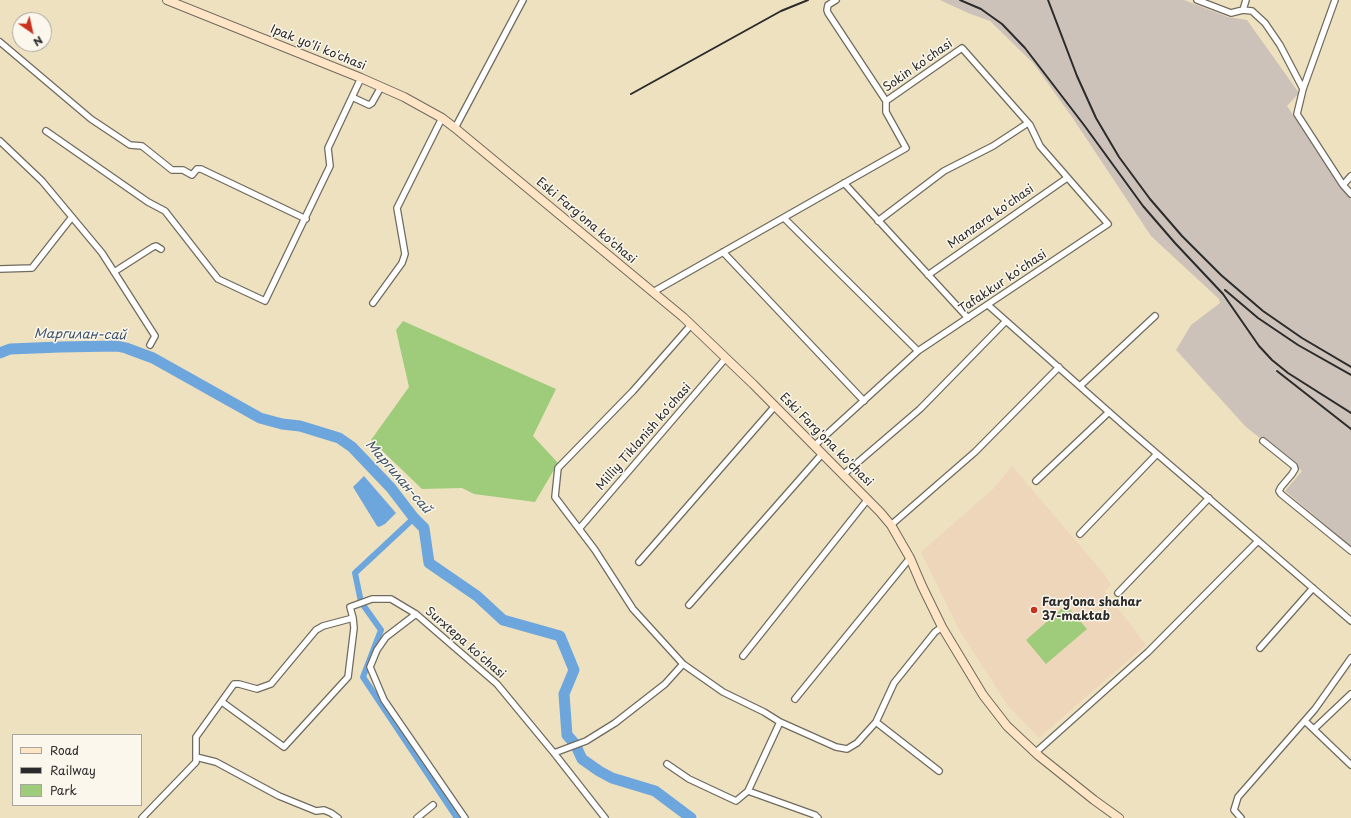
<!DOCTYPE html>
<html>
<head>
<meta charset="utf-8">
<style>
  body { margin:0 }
  #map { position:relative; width:1351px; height:818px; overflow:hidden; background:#eee1c0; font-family:"Playpen Sans",sans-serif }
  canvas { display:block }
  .legend { position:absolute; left:12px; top:734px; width:130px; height:72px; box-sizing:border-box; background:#fbf7ec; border:1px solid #a8a59f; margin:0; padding:5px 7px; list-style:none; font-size:12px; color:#2b2b2b }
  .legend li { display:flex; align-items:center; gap:8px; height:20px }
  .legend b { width:20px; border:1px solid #a8a59f }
  .north { position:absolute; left:12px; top:12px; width:40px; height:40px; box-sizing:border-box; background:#fbf7ec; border:1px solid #a8a59f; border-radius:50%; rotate:146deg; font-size:11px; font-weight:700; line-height:16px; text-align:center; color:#2b2b2b }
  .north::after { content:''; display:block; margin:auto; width:14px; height:18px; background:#c8321e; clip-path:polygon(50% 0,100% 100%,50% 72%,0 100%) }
</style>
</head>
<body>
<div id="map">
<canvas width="1351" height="818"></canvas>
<ul class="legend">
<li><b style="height:5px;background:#ffe4c6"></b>Road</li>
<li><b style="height:5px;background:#2b2b2b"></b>Railway</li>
<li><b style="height:11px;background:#9ecc7a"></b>Park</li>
</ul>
<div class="north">N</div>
</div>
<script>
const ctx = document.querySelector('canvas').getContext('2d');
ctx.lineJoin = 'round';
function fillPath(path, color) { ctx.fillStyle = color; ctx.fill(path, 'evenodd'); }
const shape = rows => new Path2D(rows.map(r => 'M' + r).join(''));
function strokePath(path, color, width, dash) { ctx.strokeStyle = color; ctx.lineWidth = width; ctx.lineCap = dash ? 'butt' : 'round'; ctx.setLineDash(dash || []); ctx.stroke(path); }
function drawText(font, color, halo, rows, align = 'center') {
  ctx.font = font + ' "Playpen Sans",sans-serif'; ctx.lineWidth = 3; ctx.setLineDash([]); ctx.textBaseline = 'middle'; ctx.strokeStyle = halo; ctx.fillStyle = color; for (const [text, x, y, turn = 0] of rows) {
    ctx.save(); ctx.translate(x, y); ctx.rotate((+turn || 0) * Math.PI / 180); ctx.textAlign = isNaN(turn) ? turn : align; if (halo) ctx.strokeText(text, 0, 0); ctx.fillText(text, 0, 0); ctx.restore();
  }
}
fillPath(shape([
  [1012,466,1105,575,1111,585,1105,591,1146,645,1039,738,1008,706,958,628,921,552,993,489]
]), '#eed6bb');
fillPath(shape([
  [940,0,1184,0,1228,17,1247,20,1299,93,1287,106,1351,199,1351,546,1285,491,1302,471,1246,427,1176,350,1191,325,1220,303,1219,299,1151,236,1072,117,1034,64,990,21,968,13]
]), '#ccc2b9');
fillPath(shape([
  [403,321,556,389,533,436,558,463,535,502,474,494,462,488,422,489,371,440,409,387,396,330],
  [1066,605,1087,629,1046,664,1026,640]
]), '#9ecc7a');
fillPath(shape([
  [364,476,396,513,385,524,379,527,377,526,353,487]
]), '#6da6dd');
strokePath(shape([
  [414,518,355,573,361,602,381,630,363,677,457,818]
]), '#6da6dd', 6);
strokePath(shape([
  [0,353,10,349,60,347,117,346,126,348,153,358,260,418,282,424,300,426,339,438,352,447,391,488,414,518,424,528,429,563,477,596,503,620,560,636,574,670,564,694,567,735,575,744,582,759,599,771,612,778,655,791,691,818]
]), '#6da6dd', 11);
const street = shape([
  [836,0,828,5,827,10,828,13,886,101],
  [1197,0,1231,13,1243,10,1252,11,1265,23,1280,45,1303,89],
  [1335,0,1303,89,1297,114,1343,185,1351,194],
  [1243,10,1246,0],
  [0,42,91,119,130,145,142,146,172,170,183,170,192,175,197,169,201,169,306,219],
  [352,97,369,105,372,103,381,87],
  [455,128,523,0],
  [46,131,148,202,165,211,218,279,265,301,330,166,328,148,361,78],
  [0,141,42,181,102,253,155,336,150,345],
  [844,183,968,318],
  [1343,185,1351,176],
  [784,218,918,351],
  [878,221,944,171,993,146,1028,123],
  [723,252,864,401],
  [0,269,32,268,72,217],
  [114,272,153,247,156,246,161,249],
  [928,275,1067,178],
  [653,292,906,148,886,112,886,101,962,48,1030,125,1040,146,1108,224,918,351,814,446],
  [373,303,402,263,405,254,397,208,442,118],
  [988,305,1127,428,1351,621],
  [691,325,633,391,558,468,555,497,595,550,633,609,683,664,723,692,764,712,780,722],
  [1080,386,1155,316],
  [1263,441,1294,466,1295,469,1292,474,1281,487,1279,491,1281,494,1351,551],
  [843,475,920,409,1006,321],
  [1036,481,1109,412],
  [891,525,975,452,1059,367],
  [579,529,725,359],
  [1080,534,1157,454],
  [639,562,775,406],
  [1118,593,1209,498],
  [689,605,822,454],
  [416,614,386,637,377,650,370,667,384,700,465,818],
  [1260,648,1313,588],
  [743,656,868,499],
  [795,699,910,558],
  [222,702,284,747,348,677,354,628,353,618,350,607,372,599,391,599,416,614,497,684,554,753,605,818],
  [1305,721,1351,765],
  [1314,729,1351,694],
  [554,753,586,741,615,723,665,684,683,664],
  [1035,753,1148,652,1258,541],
  [196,757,216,762,279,796,316,811,324,810,331,813,338,818],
  [667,764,689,779,736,801,748,791,780,722,836,747,847,749,857,743,876,722],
  [939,771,876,722,894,683,935,632,942,627],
  [748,791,815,815,818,818],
  [142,818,196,762,196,737,234,684,239,684,257,689,271,684,316,630,323,626,353,618],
  [417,818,433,805],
  [1241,818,1234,810,1238,797,1315,709,1351,658]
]);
const secondary = shape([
  [167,0,361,78,404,97,442,118,455,128,683,317,753,384,880,512,891,525,910,558,922,586,942,627,983,695,1007,726,1039,756,1094,800,1119,818]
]);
strokePath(street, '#6f6b5f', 8);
strokePath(secondary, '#6f6b5f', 10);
strokePath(street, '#fff', 5.5);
strokePath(secondary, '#ffe4c6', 8);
strokePath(shape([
  [960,0,981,9,1002,24,1025,48,1084,125,1143,206,1175,243,1223,294,1259,346,1272,360,1288,373,1351,413],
  [1048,0,1077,76,1096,118,1119,157,1150,199,1182,236,1221,275,1263,311,1302,338,1351,367],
  [631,94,781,11,808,0],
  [1225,290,1258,318,1298,345,1351,375],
  [1277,371,1351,429]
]), '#2b2b2b', 2);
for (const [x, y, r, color] of [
  [1034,610,4,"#c8321e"]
]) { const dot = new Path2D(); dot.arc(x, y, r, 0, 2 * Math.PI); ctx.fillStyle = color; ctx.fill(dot); strokePath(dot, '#fbf7ec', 1.5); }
drawText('12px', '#2b2b2b', '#fbf7ec', [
  ["Ipak yo'li ko'chasi",318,48,22],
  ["Sokin koʻchasi",918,66,-35],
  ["Manzara koʻchasi",991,217,-35],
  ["Eski Farg'ona ko'chasi",586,221,40],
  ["Tafakkur koʻchasi",1003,282,-34],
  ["Milliy Tiklanish koʻchasi",644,437,-49],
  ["Eski Farg'ona ko'chasi",826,440,45],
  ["Surxtepa koʻchasi",465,643,41]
]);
drawText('bold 12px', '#2b2b2b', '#fbf7ec', [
  ["Farg'ona shahar",1042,603],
  ["37-maktab",1042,617]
], 'left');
drawText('italic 13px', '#425669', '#fbf7ec', [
  ["Маргилан-сай",80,335,1],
  ["Маргилан-сай",398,477,49]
]);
</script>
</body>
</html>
